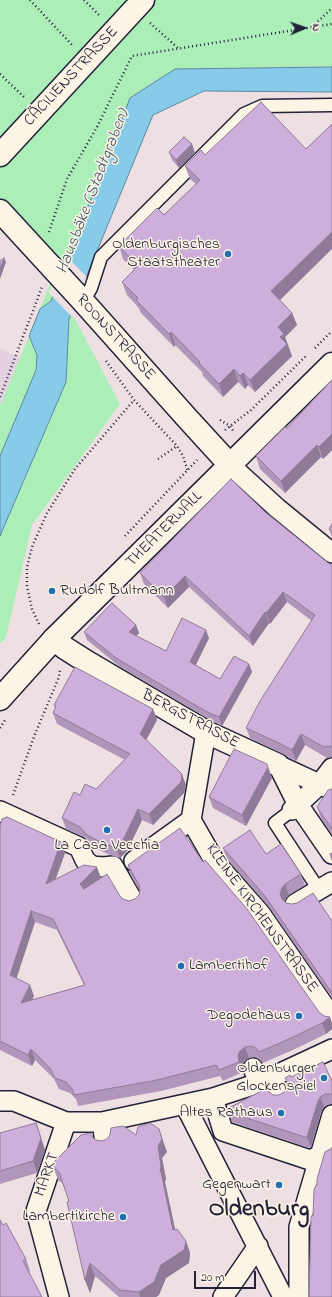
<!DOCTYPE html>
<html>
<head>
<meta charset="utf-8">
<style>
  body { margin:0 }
  #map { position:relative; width:332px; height:1297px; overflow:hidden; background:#eee0e2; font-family:"Indie Flower",sans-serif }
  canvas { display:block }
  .north { position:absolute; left:284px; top:8px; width:40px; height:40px; -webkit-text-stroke:3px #fcf5e5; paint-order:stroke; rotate:88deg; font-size:11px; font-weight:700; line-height:16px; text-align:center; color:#22223b }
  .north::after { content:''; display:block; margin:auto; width:14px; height:18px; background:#22223b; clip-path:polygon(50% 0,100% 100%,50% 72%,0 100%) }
  .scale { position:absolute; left:194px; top:1271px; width:62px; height:18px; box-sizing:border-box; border:2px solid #22223b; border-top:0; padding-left:5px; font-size:12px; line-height:14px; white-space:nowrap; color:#22223b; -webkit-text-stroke:3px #fcf5e5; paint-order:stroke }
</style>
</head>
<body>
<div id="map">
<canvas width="332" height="1297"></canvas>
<div class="north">N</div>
<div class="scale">20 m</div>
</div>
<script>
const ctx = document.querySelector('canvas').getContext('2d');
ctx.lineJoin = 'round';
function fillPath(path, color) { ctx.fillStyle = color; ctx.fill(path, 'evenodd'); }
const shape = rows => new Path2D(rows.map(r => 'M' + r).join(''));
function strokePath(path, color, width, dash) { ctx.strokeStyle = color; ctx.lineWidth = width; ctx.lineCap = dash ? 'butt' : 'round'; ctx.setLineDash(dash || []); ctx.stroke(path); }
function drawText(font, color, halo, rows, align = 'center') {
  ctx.font = font + ' "Indie Flower",sans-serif'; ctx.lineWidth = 3; ctx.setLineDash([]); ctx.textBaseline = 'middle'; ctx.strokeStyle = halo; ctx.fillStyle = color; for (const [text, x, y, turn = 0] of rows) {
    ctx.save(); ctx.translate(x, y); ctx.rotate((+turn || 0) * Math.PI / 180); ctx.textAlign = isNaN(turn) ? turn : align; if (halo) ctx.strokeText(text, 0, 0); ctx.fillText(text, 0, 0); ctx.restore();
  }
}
fillPath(shape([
  [0,349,20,357,0,406]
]), '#e4d1e0');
fillPath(shape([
  [0,0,131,0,0,150],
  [143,0,332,0,332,67,175,69,68,258,66,256,55,271,49,293,75,319,120,404,32,525,6,637,0,644,0,536,66,382,51,301,40,309,55,271,0,211,0,155],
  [29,336,37,355,36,370,0,456,0,406]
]), '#aceeb7');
const water = shape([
  [332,67,332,92,204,91,153,115,69,319,66,382,0,536,0,456,36,370,37,355,29,336,40,309,51,301,130,98,175,69,332,67]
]);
fillPath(water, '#86cbe7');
strokePath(water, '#5e87a2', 1);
fillPath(shape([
  [66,256,88,278,72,317,51,295]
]), '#eee0e2');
const service = shape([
  [83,302,91,288,101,257,244,114,262,106,332,105],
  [292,810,275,823,319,890]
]);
const pedestrian = shape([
  [230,465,277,508,332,553],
  [206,732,191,820,215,862,260,913,332,1017],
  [278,765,297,803,332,854],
  [278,765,332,790],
  [292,810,319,785,332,768],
  [0,811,79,847,85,860,92,866,103,867,113,866,133,901],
  [134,861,191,820],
  [295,904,332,882],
  [253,1068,259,1083],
  [269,1079,274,1089,280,1095],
  [213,1098,223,1131,310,1160,329,1151],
  [0,1101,14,1101,66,1122,102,1122,213,1098,259,1083,332,1049],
  [185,1105,283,1297],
  [102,1122,105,1143],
  [59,1297,36,1211,66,1122],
  [223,1297,258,1246],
  [299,1297,299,1227,332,1115]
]);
const minor = shape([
  [0,155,143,0],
  [0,211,80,298,187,418,230,465],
  [54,639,65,648,87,662,206,732,278,765]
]);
const tertiary = shape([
  [0,699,54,639,332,364]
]);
strokePath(service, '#22223b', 15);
strokePath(pedestrian, '#22223b', 22);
strokePath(minor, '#22223b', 25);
strokePath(tertiary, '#22223b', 25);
strokePath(shape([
  [30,0,72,45],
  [84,0,99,15],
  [150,23,178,48],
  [312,27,332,8],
  [0,74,24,97],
  [49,232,67,179,97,127,132,56,332,24],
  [315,348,332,331],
  [106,361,134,400,177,446,183,456,188,472],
  [0,397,42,287],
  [220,420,230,426,234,432],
  [225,430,251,410,307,355],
  [158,459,177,446],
  [125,536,197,460],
  [39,624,32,609,27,586,27,567,32,547,47,513,75,469,134,400],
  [0,728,5,720],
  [13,795,35,734,59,677,60,669]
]), '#22223b', 2.5, [1, 3]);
strokePath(service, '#fcf5e5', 12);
strokePath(pedestrian, '#fcf5e5', 19);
strokePath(minor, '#fcf5e5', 22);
strokePath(tertiary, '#fcf5e5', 22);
fillPath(shape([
  [201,150,280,300,292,313,297,325,285,337,292,356,255,392,248,385,245,389,238,382,223,397,203,376,202,372,175,345,174,347,141,313,138,307,127,295,122,282,134,270,123,259,119,246,164,215,196,184,190,179,185,166],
  [169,152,195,153,179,168,172,160],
  [332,380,332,450,323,459,321,457,285,493,260,469,256,456,287,428],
  [265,512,332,566,332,757,327,758,305,745,296,761,283,754,250,738,246,728,312,621,287,602,270,624,269,623,253,646,189,587,168,608,144,584,140,573],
  [332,524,332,537,329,529],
  [136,625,139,633,136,636,166,651,209,638,196,665,220,679,249,664,252,672,222,726,212,721,119,666,87,640,84,632],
  [54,705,153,709,157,720,146,740,186,785,184,793,153,825,142,820,127,851,120,858,110,855,91,846,84,837,66,829,62,818,80,795,96,789,125,760,57,724,53,713,55,709],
  [268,767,272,778,246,826,213,808,209,797],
  [332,789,332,835,321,818,317,807],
  [0,826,65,853,55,879,101,878,99,880,120,896,123,899,129,901,135,899,139,895,140,891,131,876,128,865,203,862,319,1012,332,1023,332,1029,326,1034,295,1049,263,1063,259,1059,255,1057,249,1058,244,1062,242,1066,243,1072,223,1081,220,1076,161,1091,78,1106,76,1099,70,1093,59,1089,54,1079,35,1060,32,1066,0,1050],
  [35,922,57,930,84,985,32,1000,34,996,16,978],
  [223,848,266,854,301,874,305,885,289,895,286,898,285,902,286,903,332,921,332,998,269,907,227,859],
  [291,1077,332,1081,332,1104,329,1104,324,1107,321,1112,311,1147,309,1148,232,1122,227,1109,273,1095,279,1095,284,1092,287,1087,287,1083,285,1078],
  [0,1133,40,1135,45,1150,37,1173,0,1184],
  [136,1135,167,1152,162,1158,166,1179,165,1182,175,1229,186,1241,190,1253,189,1263,166,1278,159,1295,156,1297,119,1297,95,1276,90,1293,85,1280,69,1201,63,1184,58,1180,53,1167,92,1137,96,1140,102,1141],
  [3,1225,26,1259,30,1271,29,1272]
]), '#b196bc');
fillPath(shape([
  [192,144,195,153,179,168,176,160],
  [332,232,332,249,276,304,271,291],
  [4,258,6,262,0,279,0,270],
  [292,313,297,325,285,337,292,356,255,392,250,380,278,327],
  [171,332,175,345,174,347,169,334],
  [234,369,238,382,223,397,219,384],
  [243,373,248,385,245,389,240,376],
  [332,434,332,450,323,459,319,447],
  [317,445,321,457,285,493,281,481],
  [185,576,189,587,168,608,164,597],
  [283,592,287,602,270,624,266,613],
  [265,612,269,623,253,646,249,636],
  [136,625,139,633,132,641,129,632],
  [206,630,209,638,193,670,190,662],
  [249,664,252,672,222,726,219,717],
  [153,709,157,720,144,744,140,734],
  [301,734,305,745,296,761,292,750],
  [268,767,272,778,246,826,242,815],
  [182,774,186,785,184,793,153,825,149,814],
  [138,809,142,820,127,851,120,858,116,847],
  [61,842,65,853,50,895,46,884],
  [97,867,101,878,83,895,80,884],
  [285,884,289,895,286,898,284,905,280,894,282,888],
  [31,911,35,922,14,986,10,975],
  [30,985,34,996,25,1014,21,1003],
  [330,1017,332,1023,332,1029,326,1034,322,1023],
  [245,1047,249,1058,244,1062,242,1066,243,1072,239,1062,238,1055,240,1051],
  [31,1049,35,1060,32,1066,28,1055],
  [320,1097,324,1107,321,1112,311,1147,307,1137,318,1101],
  [36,1123,45,1150,37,1173,33,1161],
  [159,1129,167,1152,162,1158,166,1179,165,1182,178,1243,173,1230,160,1171,158,1146],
  [186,1241,190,1253,189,1263,166,1278,159,1295,156,1297,140,1297,139,1292,161,1265],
  [90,1263,95,1276,90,1293,85,1280]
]), '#907a99');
const building = shape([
  [261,102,306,149,332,124,332,232,271,291,292,313,278,327,284,334,280,337,287,344,250,380,243,373,240,376,234,369,219,384,199,363,200,362,171,332,169,334,136,300,138,298,122,282,138,266,119,246,157,208,164,215,200,180,185,166,201,150,205,155,261,102],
  [184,137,192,144,176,160,169,152,184,137],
  [4,258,0,270,0,261,4,258],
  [332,380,332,434,319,447,317,445,281,481,256,456,285,427,287,428,332,380],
  [231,479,265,512,332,566,332,747,329,746,324,747,301,734,292,750,279,743,246,728,260,701,315,615,283,592,266,613,265,612,249,636,185,576,164,597,140,573,231,479],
  [332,524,332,532,329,529,332,524],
  [112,603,136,625,129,632,166,651,182,618,206,630,190,662,220,679,234,656,249,664,219,717,209,713,116,658,84,632,112,603],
  [75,667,153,709,140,734,182,774,181,782,149,814,138,809,123,840,116,847,106,845,87,835,80,827,62,818,74,792,80,795,85,784,96,789,130,754,53,713,56,706,54,705,75,667],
  [234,749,267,764,268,767,242,815,209,797,234,749],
  [332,789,332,829,317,807,328,790,332,789],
  [7,817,61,842,46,884,84,865,97,867,80,884,84,889,107,874,120,896,123,899,129,901,135,899,139,895,140,890,139,885,128,865,180,828,203,862,205,860,247,909,319,1012,324,1016,330,1017,322,1023,291,1038,259,1052,256,1048,251,1046,245,1047,240,1051,238,1055,239,1062,219,1070,216,1065,157,1080,74,1095,73,1090,66,1082,55,1078,50,1068,31,1049,28,1055,0,1041,0,826,2,819,7,817],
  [31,911,53,919,85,985,21,1003,30,985,10,975,31,911],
  [250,830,266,854,281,844,301,874,285,884,282,888,280,894,282,899,286,903,292,904,297,903,313,893,332,921,332,993,265,896,223,848,250,830],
  [332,853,332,860,330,854,332,853],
  [323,1062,332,1081,332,1094,325,1094,320,1097,318,1101,307,1137,305,1137,228,1112,227,1109,265,1089,273,1095,279,1095,284,1092,287,1087,287,1082,285,1078,290,1075,291,1077,323,1062],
  [36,1123,41,1138,33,1161,0,1171,0,1133,36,1123],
  [150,1123,159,1129,162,1139,158,1146,161,1166,160,1171,161,1172,173,1230,177,1229,186,1241,184,1250,161,1265,154,1282,139,1292,120,1290,90,1263,85,1280,67,1202,69,1201,59,1172,53,1167,55,1161,81,1135,90,1133,92,1137,96,1140,102,1141,107,1139,110,1135,111,1128,123,1126,136,1135,138,1127,150,1123],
  [332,1148,332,1297,309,1297,311,1216,313,1216,314,1190,316,1185,317,1185,317,1179,325,1152,332,1148],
  [0,1220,3,1225,6,1223,26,1259,23,1261,42,1297,0,1297,0,1220]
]);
fillPath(building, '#ceafdb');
strokePath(building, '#907a99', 1);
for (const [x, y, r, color] of [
  [228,254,4,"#1f6fb2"],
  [52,591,4,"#1f6fb2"],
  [107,830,4,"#1f6fb2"],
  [181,966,4,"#1f6fb2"],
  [299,1016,4,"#1f6fb2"],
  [324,1078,4,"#1f6fb2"],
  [281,1113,4,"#1f6fb2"],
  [279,1185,4,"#1f6fb2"],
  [123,1217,4,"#1f6fb2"]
]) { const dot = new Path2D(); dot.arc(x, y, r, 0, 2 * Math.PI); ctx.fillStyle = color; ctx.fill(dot); strokePath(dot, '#fcf5e5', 1.5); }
drawText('16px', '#22223b', '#fcf5e5', [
  ["CÄCILIENSTRASSE",72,77,-47],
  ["ROONSTRASSE",115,338,48],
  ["THEATERWALL",165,530,-45],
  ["BERGSTRASSE",190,720,28],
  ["KLEINE KIRCHENSTRASSE",261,919,54],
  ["MARKT",48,1175,-71]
]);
drawText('16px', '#22223b', '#fcf5e5', [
  ["Oldenburgisches",220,245],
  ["Staatstheater",220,263],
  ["Rudolf Bultmann",60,591,"left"],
  ["La Casa Vecchia",107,846,"center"],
  ["Lambertihof",189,966,"left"],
  ["Degodehaus",291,1016],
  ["Oldenburger",316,1069],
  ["Glockenspiel",316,1087],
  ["Altes Rathaus",273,1113],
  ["Gegenwart",271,1185],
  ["Lambertikirche",115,1217]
], 'right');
drawText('italic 17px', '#40556f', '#fcf5e5', [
  ["Hausbäke (Stadtgraben)",94,192,-69]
]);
drawText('bold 24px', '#22223b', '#fcf5e5', [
  ["Oldenburg",259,1211]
]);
</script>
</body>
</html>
